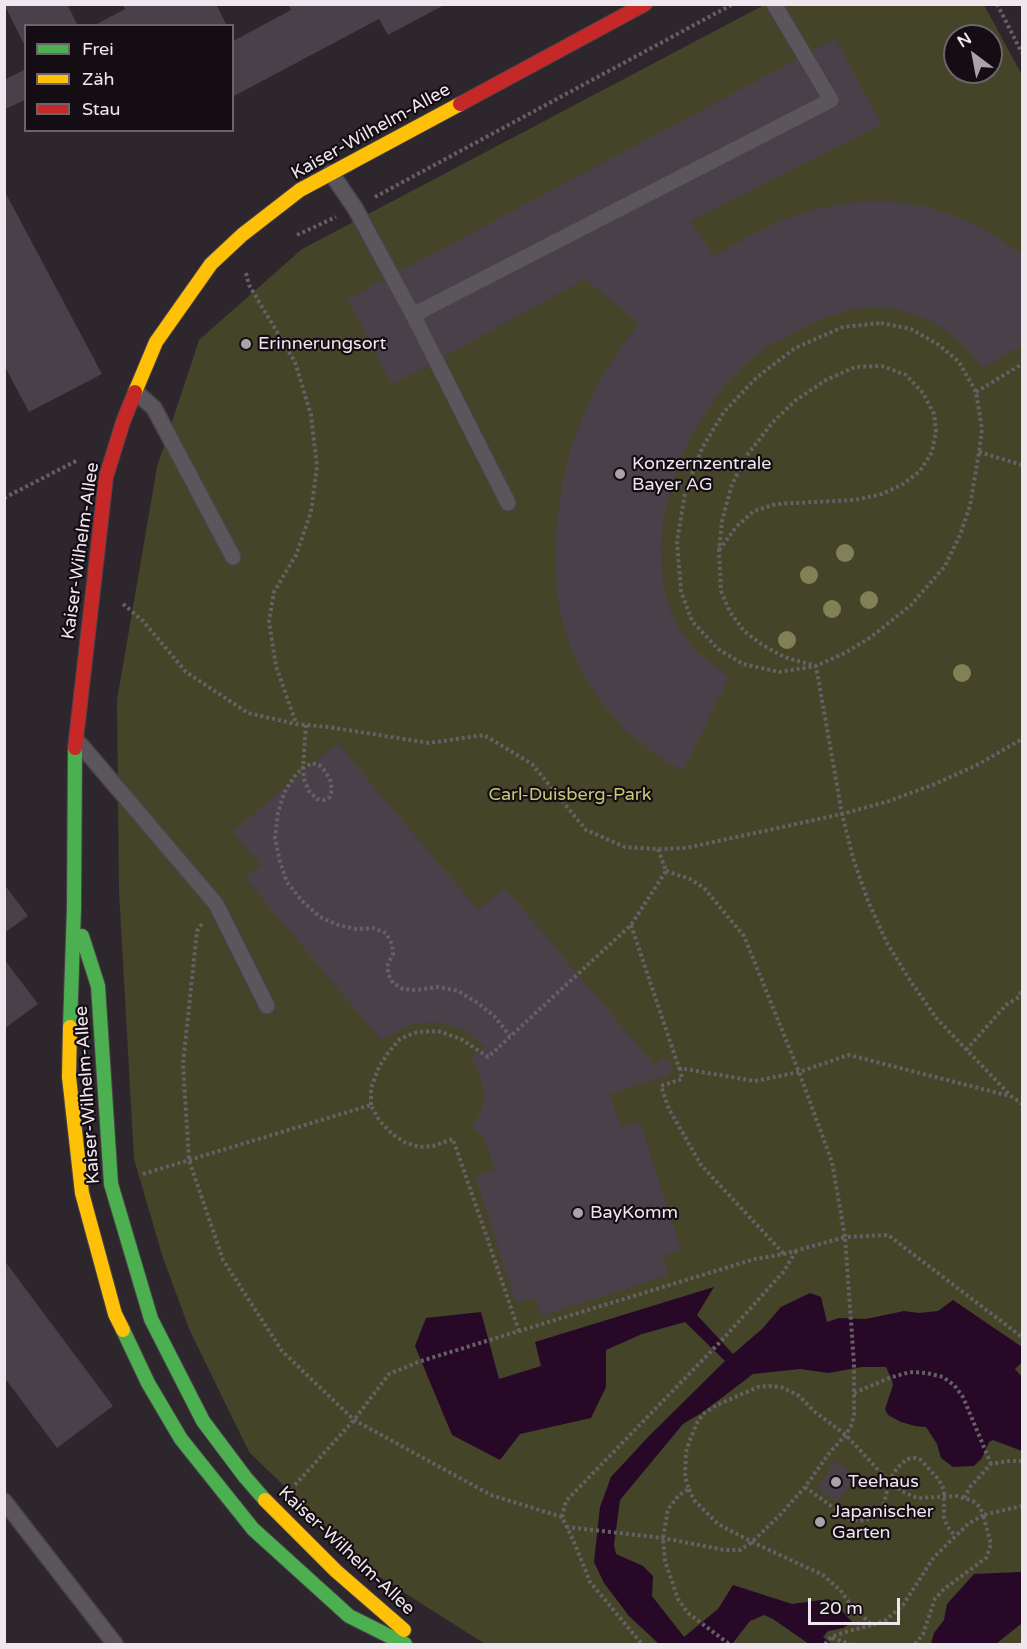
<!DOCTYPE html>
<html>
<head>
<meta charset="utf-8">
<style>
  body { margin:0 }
  #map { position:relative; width:1027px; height:1649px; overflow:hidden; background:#2d262c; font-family:"Varela Round",sans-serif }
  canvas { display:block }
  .frame { position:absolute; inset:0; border:6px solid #efe6ee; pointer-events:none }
  .legend { position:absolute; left:24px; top:24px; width:210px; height:108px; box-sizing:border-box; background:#140e14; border:2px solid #6c646b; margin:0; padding:8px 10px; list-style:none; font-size:18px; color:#efe6ee }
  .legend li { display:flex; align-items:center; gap:12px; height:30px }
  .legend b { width:30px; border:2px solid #6c646b }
  .north { position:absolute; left:943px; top:24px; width:60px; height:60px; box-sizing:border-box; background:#140e14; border:2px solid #6c646b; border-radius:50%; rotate:328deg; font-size:16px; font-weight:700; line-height:24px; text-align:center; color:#efe6ee }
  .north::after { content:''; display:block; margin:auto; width:21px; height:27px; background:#aba3aa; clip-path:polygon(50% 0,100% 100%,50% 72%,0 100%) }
  .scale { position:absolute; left:808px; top:1598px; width:92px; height:27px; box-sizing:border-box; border:3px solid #efe6ee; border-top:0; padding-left:8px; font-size:18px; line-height:21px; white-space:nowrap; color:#efe6ee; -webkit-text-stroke:4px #140e14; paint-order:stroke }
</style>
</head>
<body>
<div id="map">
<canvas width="1027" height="1649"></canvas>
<div class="frame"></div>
<ul class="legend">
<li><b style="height:8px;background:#4caf50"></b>Frei</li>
<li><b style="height:8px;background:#ffc107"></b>Zäh</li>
<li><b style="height:8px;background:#c62828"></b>Stau</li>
</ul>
<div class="north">N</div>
<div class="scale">20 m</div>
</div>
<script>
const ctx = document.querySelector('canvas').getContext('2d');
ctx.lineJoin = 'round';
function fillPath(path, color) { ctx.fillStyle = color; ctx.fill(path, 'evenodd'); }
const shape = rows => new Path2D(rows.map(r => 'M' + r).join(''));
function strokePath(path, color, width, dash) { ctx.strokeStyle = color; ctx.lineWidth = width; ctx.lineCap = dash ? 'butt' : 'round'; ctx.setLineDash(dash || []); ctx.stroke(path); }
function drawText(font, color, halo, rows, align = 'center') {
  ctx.font = font + ' "Varela Round",sans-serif'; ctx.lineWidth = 4.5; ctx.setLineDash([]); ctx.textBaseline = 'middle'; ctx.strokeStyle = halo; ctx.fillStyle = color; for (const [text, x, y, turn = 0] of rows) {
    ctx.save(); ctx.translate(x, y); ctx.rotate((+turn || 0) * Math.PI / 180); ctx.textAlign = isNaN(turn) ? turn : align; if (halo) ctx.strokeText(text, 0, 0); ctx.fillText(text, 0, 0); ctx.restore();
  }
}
fillPath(shape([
  [764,5,984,5,1022,75,1022,1644,485,1644,375,1574,249,1452,190,1331,163,1258,134,1159,119,891,117,700,157,467,199,340,302,249],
  [955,36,991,36,991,72,955,72]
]), '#444428');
fillPath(shape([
  [714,1287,697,1315,733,1354,762,1329,781,1307,810,1293,821,1297,827,1322,839,1318,866,1319,904,1311,919,1313,938,1311,953,1300,1022,1347,1022,1362,1015,1369,1022,1377,1022,1451,993,1440,989,1442,982,1458,974,1466,953,1467,941,1458,937,1444,926,1427,915,1426,901,1422,888,1415,885,1409,893,1385,892,1380,886,1367,861,1367,829,1373,800,1369,753,1374,703,1412,683,1424,620,1500,614,1545,616,1554,643,1566,653,1576,652,1596,684,1637,718,1609,733,1585,792,1604,829,1599,843,1612,852,1622,843,1628,828,1631,823,1637,832,1644,809,1644,773,1619,764,1615,750,1621,732,1644,659,1644,629,1616,604,1583,594,1562,600,1507,611,1477,649,1436,725,1361,685,1322,642,1334,606,1350,606,1387,591,1418,520,1434,500,1460,452,1435,415,1346,426,1318,481,1312,499,1379,541,1366,535,1342],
  [1022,1570,1022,1623,996,1644,931,1644,934,1633,944,1620,947,1604,974,1574,1020,1572]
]), '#270927');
fillPath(shape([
  [4,4,67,4,78,26,26,26,26,48],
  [122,4,216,4,227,26,93,26,125,9],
  [288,4,446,4,388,35,379,19,232,97,232,36,235,40,291,10],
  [835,39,882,124,690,221,714,256,747,237,773,224,816,209,853,202,890,201,928,207,963,219,997,236,1022,255,1022,345,983,368,979,361,977,362,965,347,950,333,933,322,915,314,895,309,875,307,848,310,818,320,772,344,772,343,744,365,720,390,721,392,704,414,690,438,679,464,670,490,664,517,661,545,662,573,665,593,671,613,680,631,692,647,707,661,724,672,723,674,729,677,683,771,652,752,623,728,599,699,579,667,565,632,557,596,555,558,557,521,562,484,571,448,584,414,600,380,620,349,639,324,585,279,392,385,348,299],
  [26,69,26,99,4,110,4,80],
  [4,190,102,374,29,412,4,365],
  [337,743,478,910,505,888,655,1066,657,1063,663,1059,669,1061,671,1063,672,1069,669,1075,610,1094,621,1128,640,1122,681,1250,662,1256,668,1275,541,1316,535,1297,516,1303,475,1177,495,1170,484,1137,472,1127,481,1111,484,1093,480,1074,471,1058,485,1046,462,1029,434,1022,406,1026,381,1040,245,878,261,865,232,832],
  [4,884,28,916,4,933],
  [4,959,38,1004,4,1029],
  [4,1260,113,1406,57,1448,4,1377],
  [835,1461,856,1476,837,1502,817,1488]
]), '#494049');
const lane = shape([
  [331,173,355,208,413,315,508,503],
  [413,315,831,100,774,4],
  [136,392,154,408,233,557],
  [80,744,216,904,267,1006],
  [4,1501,115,1644]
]);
const fast = shape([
  [82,936,98,986,111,1184,151,1319,203,1421,245,1477,265,1500],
  [70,1027,74,908,75,748],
  [123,1330,148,1383,181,1439,253,1529,349,1616,405,1644]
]);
const slow = shape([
  [135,392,156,342,211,264,242,235,300,190,460,104],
  [70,1027,69,1077,82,1193,115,1314,123,1330],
  [265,1500,336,1571,404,1630]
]);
const jam = shape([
  [460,104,645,4],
  [75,748,106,477,123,422,135,392]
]);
strokePath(lane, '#494348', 18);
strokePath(fast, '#494348', 16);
strokePath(slow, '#494348', 16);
strokePath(jam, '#494348', 16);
strokePath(shape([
  [997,4,1022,53],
  [375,197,733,4],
  [297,235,336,217],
  [246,273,249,285,295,362,311,415,317,467,311,512,296,555,274,592,269,621,276,666,296,723],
  [881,323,911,329,939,345,959,362,976,392,982,429,979,452,970,506,960,535,945,566,911,605,871,637,845,653,816,666,779,672,743,664,718,649,692,621,681,591,677,542,685,493,702,448,724,412,756,378,795,348,843,327,881,323],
  [976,392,1022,364],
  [979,452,1022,465],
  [4,498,78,460],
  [719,550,737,526,754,511,776,504,855,500,882,494,903,484,920,471,932,452,936,432,934,414,923,393,906,375,882,366,855,367,826,380,796,400,772,423,748,454,732,484,722,521,719,550,721,591,730,612,744,631,761,644,784,657,816,666,842,814,853,858,868,901,887,943,911,982,937,1019,1011,1096,1022,1104],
  [123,604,143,621,186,672,248,713,296,724,328,727,429,743,484,735,532,764,586,830,625,847,658,849,686,848,842,814,889,801,935,784,979,764,1022,739],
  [306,725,303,768,304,779,309,791,317,799,325,800,330,797,332,790,330,780,325,771,319,765,312,763,303,768,296,774,284,793,278,813,275,838,280,862,287,882,302,901,320,917,338,925,356,929,373,928,386,933,392,944,393,954,388,964,388,974,393,983,403,989,416,990,438,987,458,991,478,1003,494,1016,510,1036],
  [666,871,690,879,704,888,744,936,799,1072,832,1162,845,1237,888,1235,1022,1337],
  [202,924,197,931,183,1064,189,1160,223,1260,282,1351,354,1420,491,1495,562,1517,574,1542,590,1582,642,1644],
  [631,925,679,1068,755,1081,799,1072,849,1055,1010,1096],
  [966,1050,1006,1005,1019,997,1022,989],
  [680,1068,682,1079,661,1086,669,1109,701,1165,784,1254],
  [371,1105,371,1088,379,1067,388,1053,400,1039,417,1032,438,1031,461,1039,488,1057,631,925,666,871,658,849],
  [143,1174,371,1105,379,1120,392,1134,406,1143,419,1147,433,1146,453,1139,519,1331],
  [854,1393,889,1378,910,1372,927,1373,943,1377,954,1385,963,1397,991,1464],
  [295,1485,354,1420,389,1374,418,1362,519,1331,755,1259,784,1254,845,1237,854,1364,854,1415,852,1424,846,1435,830,1452,805,1487,781,1514,752,1542,740,1550,725,1550,663,1538,567,1527],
  [805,1487,849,1519,859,1521,873,1518,883,1509,889,1481,897,1468,907,1459,915,1458,921,1460,939,1480,944,1490,944,1517,947,1526,955,1536],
  [689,1489,694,1500,718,1524,752,1542,823,1575,840,1590,851,1605,872,1625,886,1620,903,1605,934,1557,968,1524,983,1515,980,1507,973,1501,957,1496,917,1498,901,1491,881,1473,846,1435,815,1412,798,1395,781,1387,769,1386,758,1387,717,1405,703,1414,697,1423,691,1437,686,1452,685,1477,689,1489,679,1495,668,1509,663,1538,665,1561,678,1599,688,1613,729,1644],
  [964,1498,970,1487,991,1464,1009,1461,1022,1461],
  [562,1517,566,1501,723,1339,784,1271,796,1251],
  [832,1638,850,1644],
  [825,1644,831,1637,842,1633,872,1625],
  [915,1644,923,1634,935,1599,944,1589,986,1558,991,1544,983,1515,1022,1506]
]), '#646064', 4, [3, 3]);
strokePath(lane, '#5b565b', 15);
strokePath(fast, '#4caf50', 14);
strokePath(slow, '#ffc107', 14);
strokePath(jam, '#c62828', 14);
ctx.fillStyle = '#828056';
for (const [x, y] of [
  [845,553],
  [809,575],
  [869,600],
  [832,609],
  [787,640],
  [962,673]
]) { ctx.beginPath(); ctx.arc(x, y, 9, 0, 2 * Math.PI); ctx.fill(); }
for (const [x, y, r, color] of [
  [246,344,6,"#aba3aa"],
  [620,474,6,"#aba3aa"],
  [578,1213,6,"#aba3aa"],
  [836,1482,6,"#aba3aa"],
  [820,1522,6,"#aba3aa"]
]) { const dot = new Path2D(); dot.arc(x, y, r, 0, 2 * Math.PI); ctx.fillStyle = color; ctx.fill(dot); strokePath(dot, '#140e14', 2); }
drawText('18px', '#efe6ee', '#140e14', [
  ["Kaiser-Wilhelm-Allee",371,132,-29],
  ["Kaiser-Wilhelm-Allee",81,551,-82],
  ["Kaiser-Wilhelm-Allee",88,1095,-94],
  ["Kaiser-Wilhelm-Allee",346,1551,43]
]);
drawText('18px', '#efe6ee', '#140e14', [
  ["Erinnerungsort",258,344],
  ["Konzernzentrale",632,464],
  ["Bayer AG",632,485],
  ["BayKomm",590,1213],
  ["Teehaus",848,1482],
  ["Japanischer",832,1512],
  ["Garten",832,1533]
], 'left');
drawText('18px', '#c7c979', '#140e14', [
  ["Carl-Duisberg-Park",570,795]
]);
</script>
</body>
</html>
